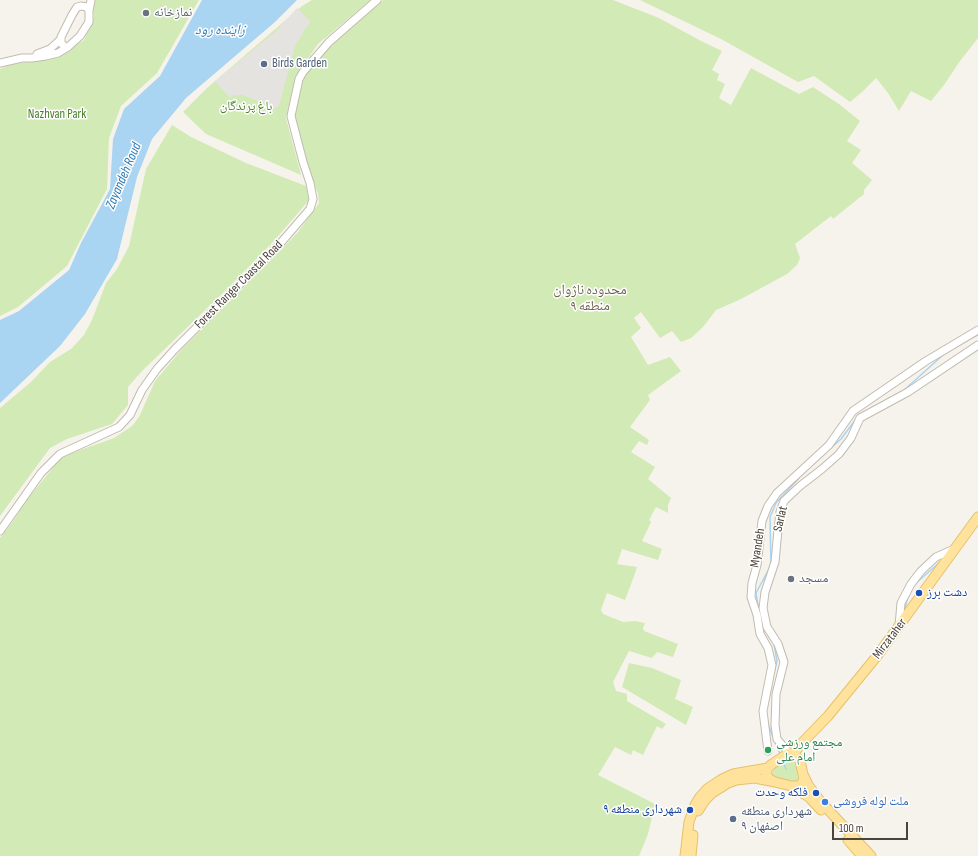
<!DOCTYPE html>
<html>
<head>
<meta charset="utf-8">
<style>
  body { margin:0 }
  #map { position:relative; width:978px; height:856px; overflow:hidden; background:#f6f3ec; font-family:"Sofia Sans Condensed",sans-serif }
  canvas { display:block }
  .scale { position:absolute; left:832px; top:822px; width:76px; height:18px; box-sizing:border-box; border:2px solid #4b4439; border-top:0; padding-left:5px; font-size:12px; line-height:14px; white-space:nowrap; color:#4b4439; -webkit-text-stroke:3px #fff; paint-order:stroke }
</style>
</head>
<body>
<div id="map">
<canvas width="978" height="856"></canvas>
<div class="scale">100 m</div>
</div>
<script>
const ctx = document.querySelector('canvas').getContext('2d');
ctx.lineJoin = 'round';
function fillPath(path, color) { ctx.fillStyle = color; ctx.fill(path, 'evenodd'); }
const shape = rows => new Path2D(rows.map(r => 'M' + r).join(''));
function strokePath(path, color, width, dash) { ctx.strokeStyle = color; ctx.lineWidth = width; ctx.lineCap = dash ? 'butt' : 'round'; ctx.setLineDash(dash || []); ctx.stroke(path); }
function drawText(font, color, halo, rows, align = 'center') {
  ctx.font = font + ' "Sofia Sans Condensed","Noto Naskh Arabic",sans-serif'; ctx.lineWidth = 3; ctx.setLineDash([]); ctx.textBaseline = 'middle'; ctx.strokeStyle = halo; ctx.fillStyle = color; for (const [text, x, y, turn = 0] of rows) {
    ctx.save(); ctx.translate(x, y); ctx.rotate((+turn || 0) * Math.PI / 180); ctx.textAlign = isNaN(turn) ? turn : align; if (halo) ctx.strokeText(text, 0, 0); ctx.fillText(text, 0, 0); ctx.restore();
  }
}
fillPath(shape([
  [95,0,199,0,157,73,121,106,109,138,107,189,67,266,18,307,0,316,0,69,9,65,58,57,84,40,94,17,93,5],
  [312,0,370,0,318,44,295,77,286,118,301,175,206,134,183,112,207,88,302,6],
  [383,0,613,0,659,18,701,41,722,51,712,70,719,74,717,80,725,84,719,98,731,105,751,68,799,94,813,87,839,104,860,121,847,141,861,150,852,163,872,180,864,190,864,194,833,219,831,216,795,244,800,258,797,265,787,274,741,299,716,310,703,327,691,338,681,342,672,331,660,338,641,312,634,318,641,328,631,337,648,365,670,357,681,371,648,395,650,400,630,427,649,440,647,445,639,441,631,452,655,467,648,479,671,498,668,505,668,513,656,507,649,520,651,522,642,541,662,549,658,560,622,549,617,564,637,567,633,579,625,600,607,593,601,610,603,614,623,622,635,621,645,623,643,628,644,631,678,644,673,657,657,652,652,658,629,651,613,682,616,691,627,694,627,701,666,724,662,729,657,726,643,755,633,750,631,755,615,747,598,775,655,804,648,834,639,856,0,856,0,538,14,520,25,502,60,459,69,454,114,438,132,426,139,417,155,381,182,349,284,247,298,232,319,203,318,194,307,164,293,116,305,74,330,47],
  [640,0,978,0,978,38,960,61,944,85,931,101,911,91,899,111,888,93,876,78,862,92,850,102,814,76,798,82,721,39],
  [172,125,191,137,246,163,306,186,309,200,298,213,272,243,228,288,142,371,128,387,128,405,112,424,67,439,50,448,0,516,0,408,31,382,50,362,71,349,84,335,92,320,106,283,117,269,129,246,146,169],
  [629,663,652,668,681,680,675,699,693,707,686,725,622,687],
  [786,760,793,761,796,767,798,779,796,782,777,779,771,775,776,767]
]), '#d2eab5');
fillPath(shape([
  [297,8,311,22,305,29,295,46,279,106,274,109,266,104,243,95,234,95,230,98,215,81,277,30]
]), '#e5e3e0');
fillPath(shape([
  [202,0,297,0,275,22,186,98,152,139,137,177,117,259,85,314,60,346,0,403,0,320,19,311,69,270,81,243,110,189,113,139,124,109,160,76]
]), '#a9d4f2');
strokePath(shape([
  [967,340,978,335],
  [902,392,943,355],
  [831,448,841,439,856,419],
  [771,566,770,517,776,503,799,478],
  [916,583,939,563],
  [759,612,756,593,769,569],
  [904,612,908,596],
  [773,676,777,661,774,644],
  [768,724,773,737],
  [775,742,780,754],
  [783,762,786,769]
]), '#a9d4f2', 1.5);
const minor = shape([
  [81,6,87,7,89,11,89,22,80,36,68,47,65,47,61,43,61,37,72,15,77,7,81,6],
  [89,11,91,0],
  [37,54,50,49,61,39],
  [0,63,22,58,32,58,46,56,58,53,68,47],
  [0,531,41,473,60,454,119,427,130,415,142,390,157,369,175,349,278,246,310,209,313,199,310,183,303,162,291,116,299,79,303,72,329,42,377,0],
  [899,626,901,603,911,584,921,571,936,557,954,549],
  [768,751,763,711,772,665,768,648,760,634,757,615,751,597,752,583,757,565,762,521,768,506,777,493,829,445,853,411,926,361,978,330],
  [789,753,777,739,775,725,776,694,784,662,778,644,767,627,763,608,765,592,775,562,778,530,780,512,784,501,800,486,822,469,839,454,851,438,860,418,908,392,978,345]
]);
const major = shape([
  [789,753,794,754,800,761,804,779,800,786,791,786,775,782,769,779,766,773,768,768,772,764,789,753],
  [794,754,799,746,828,716,877,656,978,517],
  [804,776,808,785,821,802,871,856],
  [792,787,809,797,821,810],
  [698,811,705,800,712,793,728,783,736,780,755,778,775,782],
  [848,840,862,856],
  [685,856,689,822,695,805,700,797,707,789,722,779,733,774,768,768],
  [691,856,693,835]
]);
strokePath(minor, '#c2bbae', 9);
strokePath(major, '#e6c16a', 11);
strokePath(minor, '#fff', 7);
strokePath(major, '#ffe39c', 9);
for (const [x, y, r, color] of [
  [146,13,4,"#6b7280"],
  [264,64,4,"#5c6f8a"],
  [791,579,4,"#6b7280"],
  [919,593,4,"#1a4fb4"],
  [768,750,4,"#2e9e5b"],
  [816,793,4,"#1a4fb4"],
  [825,802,4,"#3f7fe0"],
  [690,810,4,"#1a4fb4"],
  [733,819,4,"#5c6f8a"]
]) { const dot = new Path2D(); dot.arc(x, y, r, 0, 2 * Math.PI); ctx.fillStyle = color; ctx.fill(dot); strokePath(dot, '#fff', 1.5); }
drawText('13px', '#5b616d', '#fff', [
  ["نمازخانه",154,13],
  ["مسجد",799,579]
], 'left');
drawText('13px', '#4e5e75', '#fff', [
  ["Birds Garden",272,64],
  ["شهرداری منطقه",741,812],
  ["۹ اصفهان",741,827]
], 'left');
drawText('13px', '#4a7f2a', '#fff', [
  ["باغ پرندگان",246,107],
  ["Nazhvan Park",57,115]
]);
drawText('13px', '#4b4439', '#fff', [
  ["Forest Ranger Coastal Road",239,285,-45],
  ["Sarlat",781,519,-77],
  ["Myandeh",758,548,-81],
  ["Mirzataher",890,639,-53]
]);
drawText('13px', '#164399', '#fff', [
  ["دشت برز",927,593,"left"],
  ["فلکه وحدت",808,793],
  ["شهرداری منطقه ۹",682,810]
], 'right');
drawText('13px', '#27864d', '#fff', [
  ["مجتمع ورزشی",776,743],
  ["امام علی",776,758]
], 'left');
drawText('13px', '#366cbe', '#fff', [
  ["ملت لوله فروشی",833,802]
], 'left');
drawText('italic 14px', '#2e7ab2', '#fff', [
  ["زاینده رود",220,30],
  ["Zayandeh Roud",124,176,-67]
]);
drawText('14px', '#6e6250', '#fff', [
  ["محدوده ناژوان",590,290],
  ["منطقه ۹",590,306]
]);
</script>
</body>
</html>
